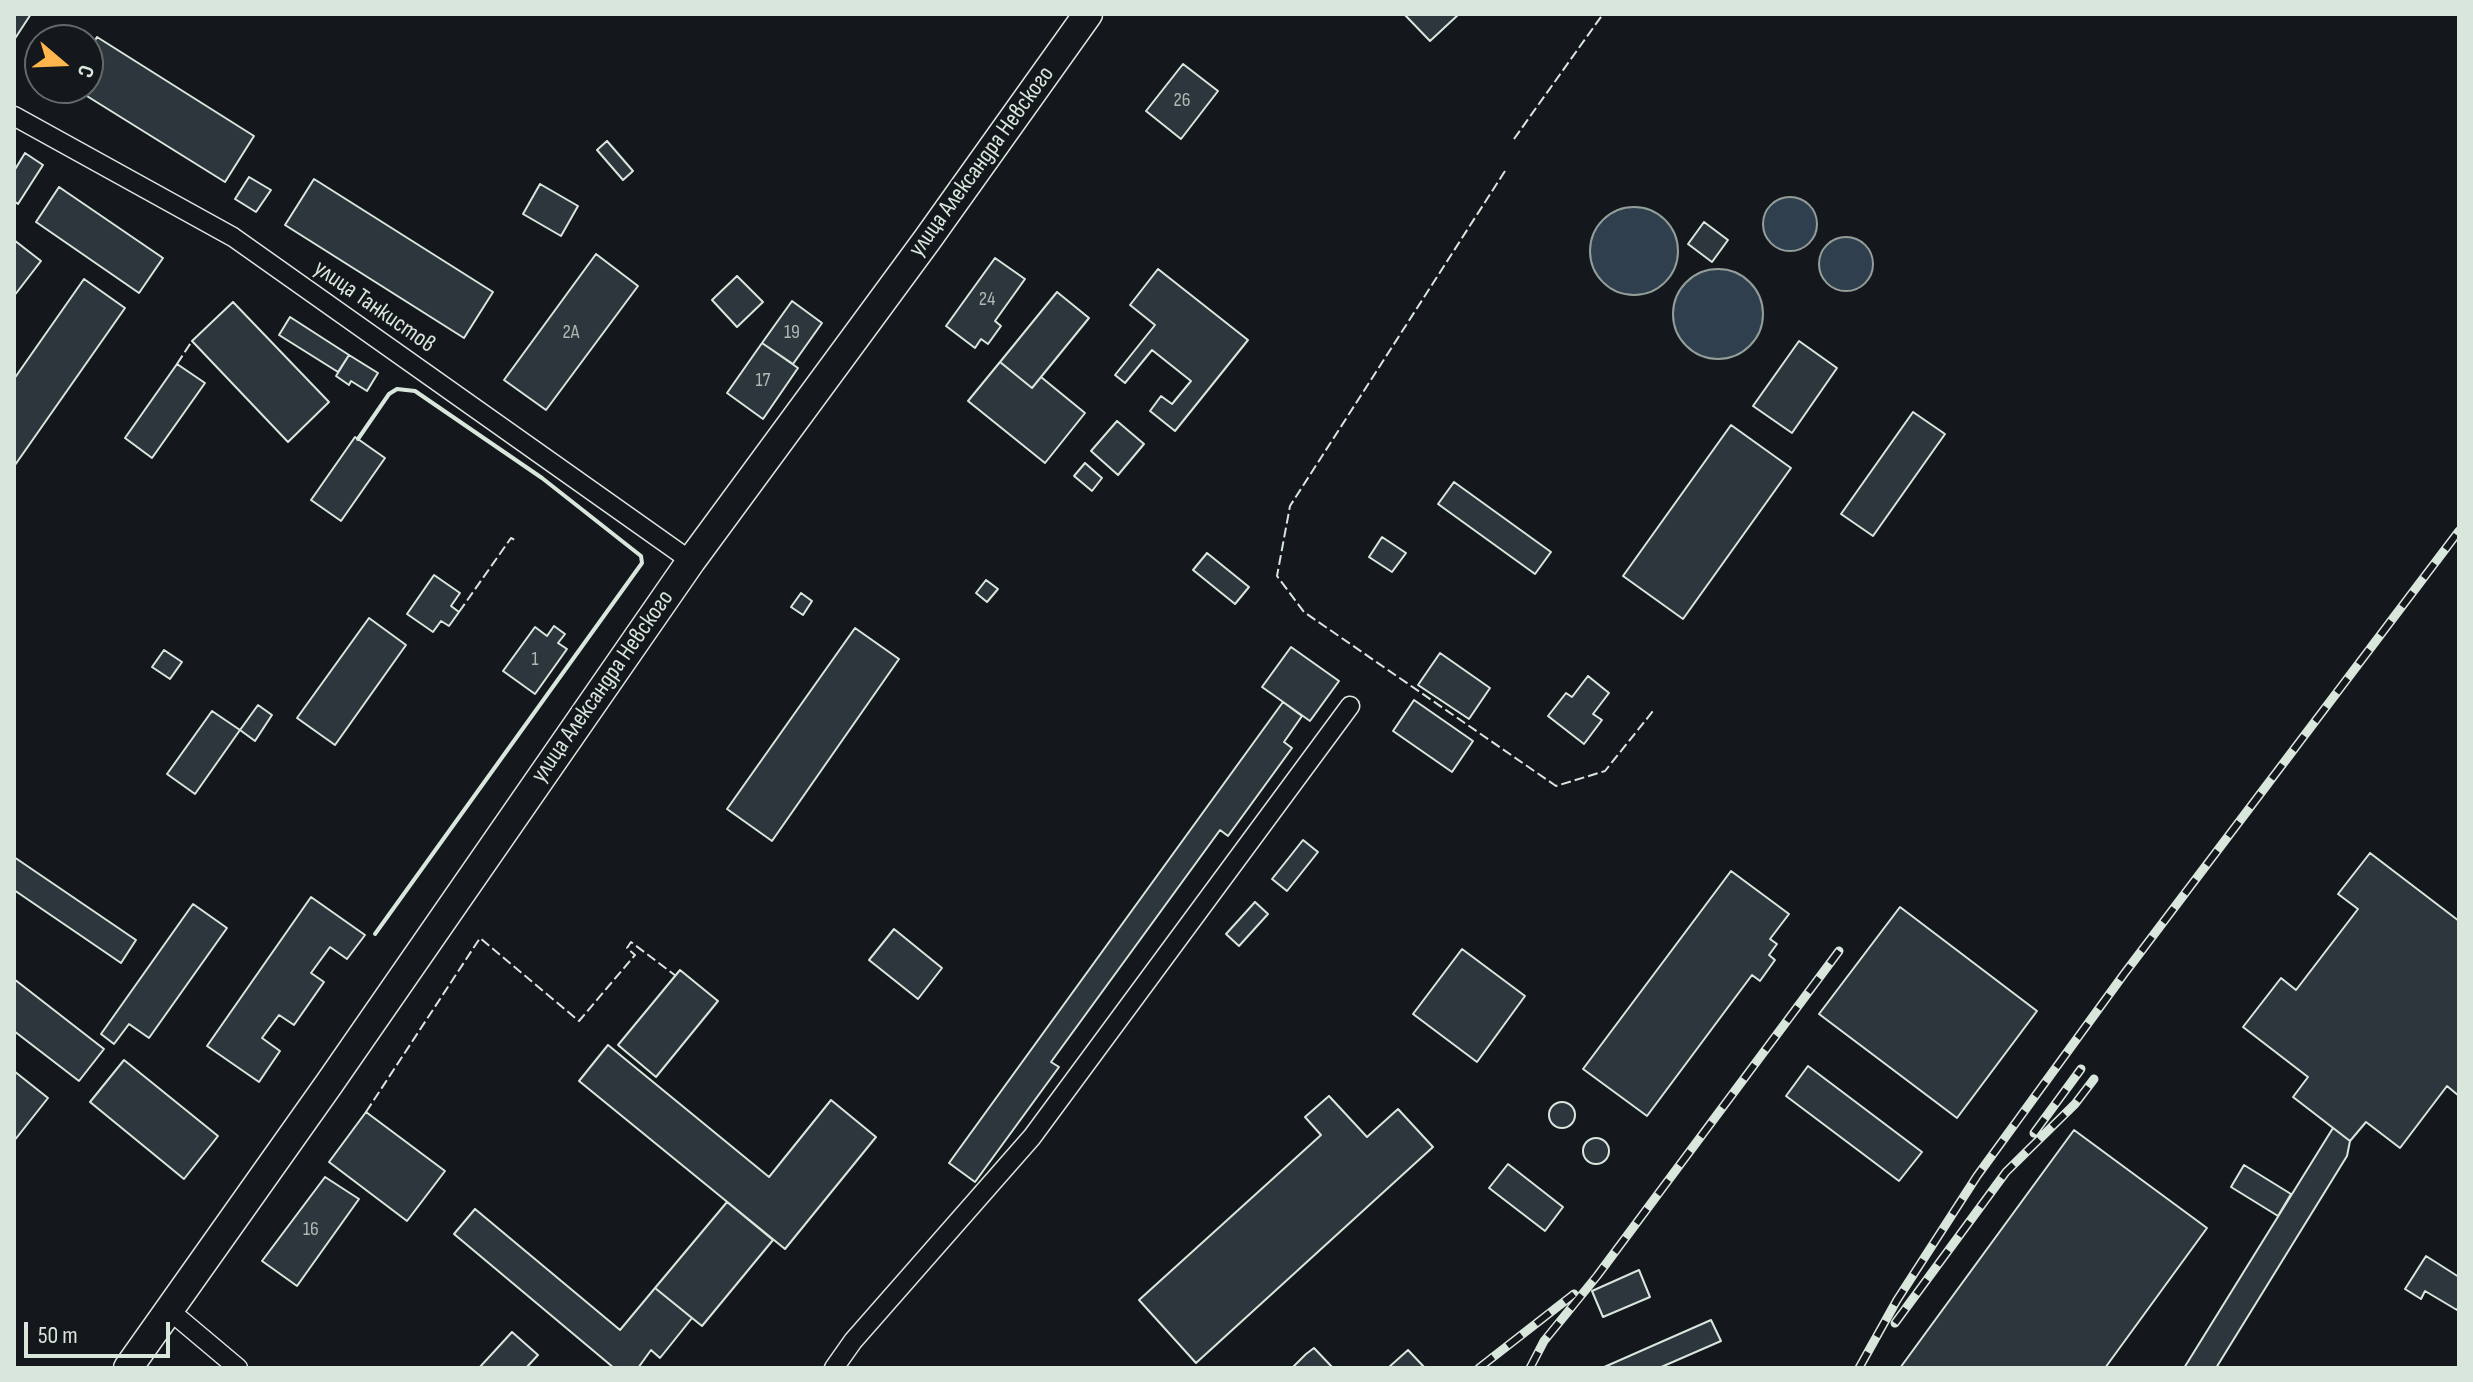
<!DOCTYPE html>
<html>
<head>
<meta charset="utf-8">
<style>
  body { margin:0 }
  #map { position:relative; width:2473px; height:1382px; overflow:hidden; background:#14181c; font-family:"Sofia Sans Condensed",sans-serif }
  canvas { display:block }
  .frame { position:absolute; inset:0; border:16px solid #d8e6dc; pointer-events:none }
  .north { position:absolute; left:24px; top:24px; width:80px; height:80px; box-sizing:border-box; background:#14181c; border:2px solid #626a69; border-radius:50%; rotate:109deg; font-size:22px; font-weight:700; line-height:32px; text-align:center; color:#d8e6dc }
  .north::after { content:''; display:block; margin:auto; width:28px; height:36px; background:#ffb74d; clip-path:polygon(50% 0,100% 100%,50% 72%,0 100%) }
  .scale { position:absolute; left:24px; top:1322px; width:146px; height:36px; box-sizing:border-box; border:4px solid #d8e6dc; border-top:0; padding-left:10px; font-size:24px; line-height:28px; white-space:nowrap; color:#d8e6dc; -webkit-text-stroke:6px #14181c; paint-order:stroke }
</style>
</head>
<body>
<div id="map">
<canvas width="2473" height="1382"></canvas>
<div class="frame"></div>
<div class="north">С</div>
<div class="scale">50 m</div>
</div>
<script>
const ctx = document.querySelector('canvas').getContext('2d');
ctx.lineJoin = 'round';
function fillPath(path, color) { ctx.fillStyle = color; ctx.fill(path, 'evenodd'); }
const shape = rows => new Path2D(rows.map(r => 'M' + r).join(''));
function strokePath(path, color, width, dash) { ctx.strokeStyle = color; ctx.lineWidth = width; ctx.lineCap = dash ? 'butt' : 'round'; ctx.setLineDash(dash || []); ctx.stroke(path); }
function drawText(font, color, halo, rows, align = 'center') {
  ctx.font = font + ' "Sofia Sans Condensed",sans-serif'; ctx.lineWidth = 6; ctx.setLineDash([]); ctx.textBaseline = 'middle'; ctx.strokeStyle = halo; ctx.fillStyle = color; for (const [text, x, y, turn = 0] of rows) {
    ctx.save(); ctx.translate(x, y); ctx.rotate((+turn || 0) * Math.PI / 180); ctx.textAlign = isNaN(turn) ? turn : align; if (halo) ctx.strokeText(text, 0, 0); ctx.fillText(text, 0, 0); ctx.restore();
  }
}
const water = shape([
  '1763 224a27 27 0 1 1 54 0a27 27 0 1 1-54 0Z',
  '1590 251a44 44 0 1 1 88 0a44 44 0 1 1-88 0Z',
  '1819 264a27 27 0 1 1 54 0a27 27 0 1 1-54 0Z',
  '1673 314a45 45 0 1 1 90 0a45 45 0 1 1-90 0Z'
]);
fillPath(water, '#2f3f4d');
strokePath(water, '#939e99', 2);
const building = shape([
  [14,14,31,14,14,40,14,14],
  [1404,14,1459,14,1430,41,1404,14],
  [97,37,254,136,225,182,74,88,88,88,88,52,97,37],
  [1183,64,1218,91,1181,139,1146,111,1183,64],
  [607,141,633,171,623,180,597,150,607,141],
  [25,153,43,165,18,204,14,201,14,171,25,153],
  [249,177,271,190,256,212,235,199,249,177],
  [314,179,493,292,464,338,285,225,314,179],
  [540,184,578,206,561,236,523,214,540,184],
  [59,187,163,258,139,293,36,222,59,187],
  [1704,222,1728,240,1712,262,1688,244,1704,222],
  [14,240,41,261,14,296,14,240],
  [596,254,638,286,546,410,504,380,596,254],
  [995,258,1025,279,995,321,1001,326,988,344,981,339,975,348,946,326,995,258],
  [1158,269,1248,340,1175,431,1150,411,1161,396,1172,404,1191,381,1152,350,1125,383,1115,375,1155,325,1130,305,1158,269],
  [737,276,763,302,737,327,712,300,737,276],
  [84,279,125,308,15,465,14,379,84,279],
  [1057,292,1089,318,1032,388,1000,362,1057,292],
  [792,301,822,323,793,364,762,343,792,301],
  [233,302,329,402,288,442,192,341,233,302],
  [290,317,349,355,338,372,279,335,290,317],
  [1799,341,1837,368,1792,433,1753,406,1799,341],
  [762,343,798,368,763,419,727,393,762,343],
  [349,355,378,373,367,391,351,381,349,385,336,376,349,355],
  [1000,362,1032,388,1041,377,1085,413,1045,463,968,401,1000,362],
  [177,364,205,383,152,458,125,438,177,364],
  [1913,412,1945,434,1873,536,1841,514,1913,412],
  [1117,421,1144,444,1118,475,1091,451,1117,421],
  [1731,425,1791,468,1683,619,1623,576,1731,425],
  [355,437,385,458,341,521,311,500,355,437],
  [1085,463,1102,478,1092,491,1074,476,1085,463],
  [1454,482,1551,552,1535,574,1438,504,1454,482],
  [1382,537,1406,553,1392,572,1369,557,1382,537],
  [1207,553,1249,587,1235,604,1193,570,1207,553],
  [434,575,460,593,451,606,459,612,449,626,441,621,433,632,407,614,434,575],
  [986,580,998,589,987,602,976,593,986,580],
  [801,593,812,601,803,615,791,607,801,593],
  [369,618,406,645,335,745,297,718,369,618],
  [554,626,565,634,558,643,567,649,535,694,503,671,535,627,547,636,554,626],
  [855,628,899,659,772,841,727,809,855,628],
  [1291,647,1339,681,1310,721,1262,687,1291,647],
  [164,650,182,662,170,679,152,667,164,650],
  [1440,653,1490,688,1469,719,1418,685,1440,653],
  [1588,676,1609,693,1593,714,1602,720,1584,744,1548,716,1566,693,1572,697,1588,676],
  [1414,700,1473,741,1452,772,1393,731,1414,700],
  [1283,702,1302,716,1284,742,1292,748,1228,836,1220,830,1051,1062,1059,1067,975,1182,949,1163,1283,702],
  [258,705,272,715,255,741,240,730,258,705],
  [212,711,240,730,195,794,167,774,212,711],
  [1303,840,1318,852,1287,891,1272,879,1303,840],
  [2370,853,2459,921,2459,1096,2447,1086,2400,1148,2366,1122,2350,1141,2293,1097,2308,1077,2243,1027,2281,978,2296,990,2358,909,2338,894,2370,853],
  [14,857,136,940,121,963,14,890,14,857],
  [1731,871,1789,914,1770,939,1777,944,1769,955,1775,960,1760,981,1752,975,1647,1116,1583,1069,1731,871],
  [311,897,365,935,347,959,330,947,311,973,324,982,294,1025,279,1015,262,1038,280,1051,259,1082,207,1046,311,897],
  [1255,902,1268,914,1239,946,1226,934,1255,902],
  [193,904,227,928,149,1038,129,1024,114,1044,101,1034,193,904],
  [1900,907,2037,1011,1957,1118,1819,1014,1900,907],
  [894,929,942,968,918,999,869,960,894,929],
  [1462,949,1525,996,1477,1062,1413,1014,1462,949],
  [680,970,718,1001,656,1077,618,1045,680,970],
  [14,979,104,1049,79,1081,14,1031,14,979],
  [608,1045,769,1177,831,1100,876,1137,785,1249,579,1081,608,1045],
  [124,1060,218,1136,184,1179,90,1102,124,1060],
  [1808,1066,1922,1152,1899,1181,1786,1096,1808,1066],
  [14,1071,48,1098,14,1141,14,1071],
  [1329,1096,1367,1137,1398,1109,1433,1147,1196,1363,1139,1300,1321,1135,1305,1117,1329,1096],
  '1549 1115a13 13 0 1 1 26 0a13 13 0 1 1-26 0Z',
  [366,1112,445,1171,407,1221,329,1162,366,1112],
  [2333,1128,2350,1141,2347,1156,2216,1368,2184,1368,2333,1128],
  [2074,1130,2207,1228,2105,1368,1900,1368,2074,1130],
  '1583 1151a13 13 0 1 1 26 0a13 13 0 1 1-26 0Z',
  [1508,1164,1563,1207,1545,1231,1489,1188,1508,1164],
  [2244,1165,2291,1194,2278,1216,2231,1187,2244,1165],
  [325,1177,359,1199,297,1286,262,1261,325,1177],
  [727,1202,773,1240,702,1326,655,1288,727,1202],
  [475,1209,620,1330,655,1288,692,1318,660,1358,651,1350,638,1368,614,1368,454,1234,475,1209],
  [2426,1256,2459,1277,2459,1306,2457,1310,2425,1291,2421,1299,2405,1289,2426,1256],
  [1639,1270,1650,1297,1603,1317,1592,1291,1639,1270],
  [1711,1320,1721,1341,1659,1368,1602,1368,1711,1320],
  [512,1332,538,1355,526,1368,479,1368,512,1332],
  [1314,1348,1333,1368,1292,1368,1306,1354,1314,1348],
  [1408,1350,1425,1368,1388,1368,1408,1350]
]);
fillPath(building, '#2c363c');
strokePath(building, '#d8e6dc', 2);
const street = shape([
  [14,116,233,237,691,561],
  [169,1310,238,1368],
  [834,1368,853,1341,1032,1137,1350,706]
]);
const primary = shape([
  [128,1368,329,1084,691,561,927,240,1088,14]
]);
strokePath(street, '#d8e6dc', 21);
strokePath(primary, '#d8e6dc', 31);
strokePath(street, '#14181c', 18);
strokePath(primary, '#14181c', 28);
const rail = shape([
  [2034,1133,2081,1069],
  [1895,1323,2006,1172,2075,1104,2094,1079],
  [1479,1368,1574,1294],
  [1530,1368,1544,1341,1597,1276,1839,951],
  [1859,1368,1897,1300,1977,1176,2124,974,2459,531]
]);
strokePath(rail, '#d8e6dc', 9);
strokePath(rail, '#14181c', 6, [18]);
strokePath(shape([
  [1514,139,1603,14],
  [1505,171,1290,506,1277,576,1304,612,1556,786,1605,771,1653,711],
  [177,364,192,341],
  [459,612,511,538,517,541],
  [366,1112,480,938,579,1021,635,955,627,948,631,942,676,976]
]), '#d8e6dc', 2, [10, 4]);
strokePath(shape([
  [358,439,389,394,397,389,415,391,542,478,641,556,642,563,375,934]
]), '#d8e6dc', 4);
drawText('20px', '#adbab4', null, [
  ["26",1182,101],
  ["24",987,300],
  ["2А",571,333],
  ["19",792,333],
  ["17",763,381],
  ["1",535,660],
  ["16",311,1230]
]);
drawText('24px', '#d8e6dc', '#14181c', [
  ["улица Александра Невского",982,162,-54],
  ["улица Танкистов",374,307,35],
  ["улица Александра Невского",603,687,-55]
]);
</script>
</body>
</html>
